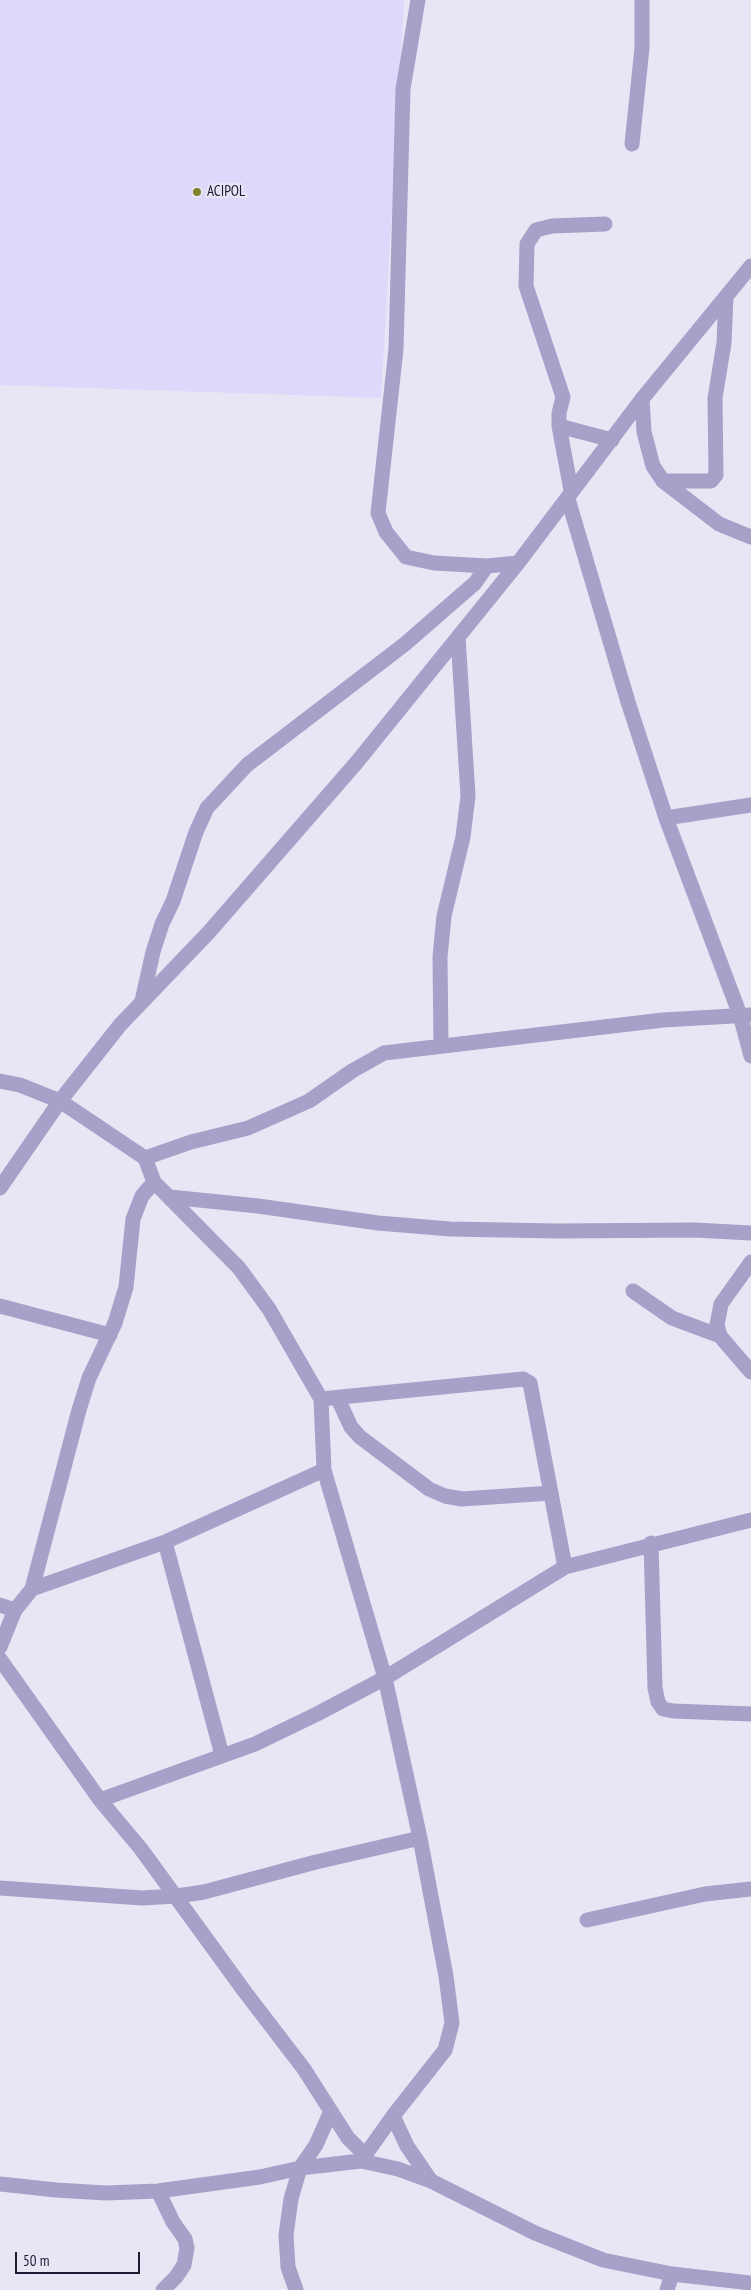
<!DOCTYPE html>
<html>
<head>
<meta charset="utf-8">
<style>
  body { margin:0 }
  #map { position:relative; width:751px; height:2290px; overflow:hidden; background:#e8e5f5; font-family:"PT Sans Narrow",sans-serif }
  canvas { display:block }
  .scale { position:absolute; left:15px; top:2252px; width:125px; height:22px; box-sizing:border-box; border:2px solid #1f1935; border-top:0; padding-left:6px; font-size:15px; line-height:18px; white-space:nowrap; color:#1f1935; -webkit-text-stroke:4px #e8e5f5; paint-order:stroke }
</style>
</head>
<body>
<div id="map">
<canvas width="751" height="2290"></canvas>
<div class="scale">50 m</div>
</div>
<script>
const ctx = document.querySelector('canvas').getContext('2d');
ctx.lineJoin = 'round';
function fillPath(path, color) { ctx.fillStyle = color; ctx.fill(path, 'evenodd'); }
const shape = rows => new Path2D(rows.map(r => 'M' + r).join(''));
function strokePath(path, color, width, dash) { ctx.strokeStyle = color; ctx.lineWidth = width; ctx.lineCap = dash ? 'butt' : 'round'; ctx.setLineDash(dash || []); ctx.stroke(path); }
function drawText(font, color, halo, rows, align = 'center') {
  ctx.font = font + ' "PT Sans Narrow",sans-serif'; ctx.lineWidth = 4.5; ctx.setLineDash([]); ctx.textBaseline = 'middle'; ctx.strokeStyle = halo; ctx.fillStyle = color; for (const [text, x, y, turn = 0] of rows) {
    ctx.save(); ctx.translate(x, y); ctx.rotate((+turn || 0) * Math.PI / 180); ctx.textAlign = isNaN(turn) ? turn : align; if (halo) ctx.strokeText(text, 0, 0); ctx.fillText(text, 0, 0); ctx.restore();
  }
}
fillPath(shape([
  [0,0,404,0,381,398,0,385]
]), '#ded8fa');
strokePath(shape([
  [418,0,403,89,396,349,378,513,386,532,406,557,434,563,487,566,518,563],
  [632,144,642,48,642,0],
  [642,399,644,432,653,466,663,481,719,524,751,537],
  [559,426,612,440],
  [663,481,711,481,716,475,715,398,724,343,726,297],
  [571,490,559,426,559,413,563,397,526,286,527,244,536,230,552,226,605,224],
  [568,499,628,702,666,818,740,1015,751,1056],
  [666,818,751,805],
  [142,1001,153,952,162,924,173,901,196,832,207,808,247,765,405,644,475,583,487,566],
  [441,1045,440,957,444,916,463,837,468,796,458,637],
  [0,1081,20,1085,60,1101,145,1158,191,1142,248,1128,309,1101,352,1071,384,1053,663,1020,751,1015],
  [145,1158,154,1182,239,1268,269,1309,321,1399,324,1470,385,1678,420,1838,446,1976,452,2023,445,2050,393,2116,361,2161],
  [0,1188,60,1101,120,1025,209,932,357,762,518,563,642,399,751,266],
  [170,1197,258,1206,378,1223,450,1229,557,1231,695,1230,751,1233],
  [633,1291,672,1318,720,1336,751,1372],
  [0,1306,110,1335],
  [720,1336,717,1325,721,1304,751,1262],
  [321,1399,523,1379,530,1383,565,1567],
  [338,1399,351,1427,360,1437,429,1489,445,1496,462,1499,551,1493],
  [165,1542,222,1755],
  [651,1543,655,1688,658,1702,663,1709,673,1711,751,1714],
  [32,1589,79,1410,89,1378,115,1323,126,1287,133,1219,142,1196,154,1182],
  [0,1605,15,1610],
  [0,1647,15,1610,32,1589,165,1542,324,1470],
  [0,1659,100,1800,141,1849,245,1992,304,2069,348,2138,365,2155],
  [100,1800,255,1744,317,1714,385,1678,565,1567,751,1520],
  [0,1888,142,1898,177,1896,204,1892,316,1862,420,1838],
  [587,1920,705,1894,751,1889],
  [393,2116,407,2146,431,2181],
  [0,2184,56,2190,106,2193,158,2191,260,2177,300,2168,361,2161,398,2169,431,2181,535,2233,603,2260,672,2274,751,2283],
  [158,2191,173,2222,185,2239,187,2248,184,2265,176,2277,163,2290],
  [296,2290,288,2267,286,2235,291,2199,300,2168,316,2145,331,2111],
  [667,2290,672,2274]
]), '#a7a0c8', 15);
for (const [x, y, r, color] of [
  [197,192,5,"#7d832e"]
]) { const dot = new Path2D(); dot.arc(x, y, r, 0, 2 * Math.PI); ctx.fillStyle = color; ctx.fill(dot); strokePath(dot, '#e8e5f5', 2); }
drawText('15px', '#1f1935', '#e8e5f5', [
  ["ACIPOL",207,192]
], 'left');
</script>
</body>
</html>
